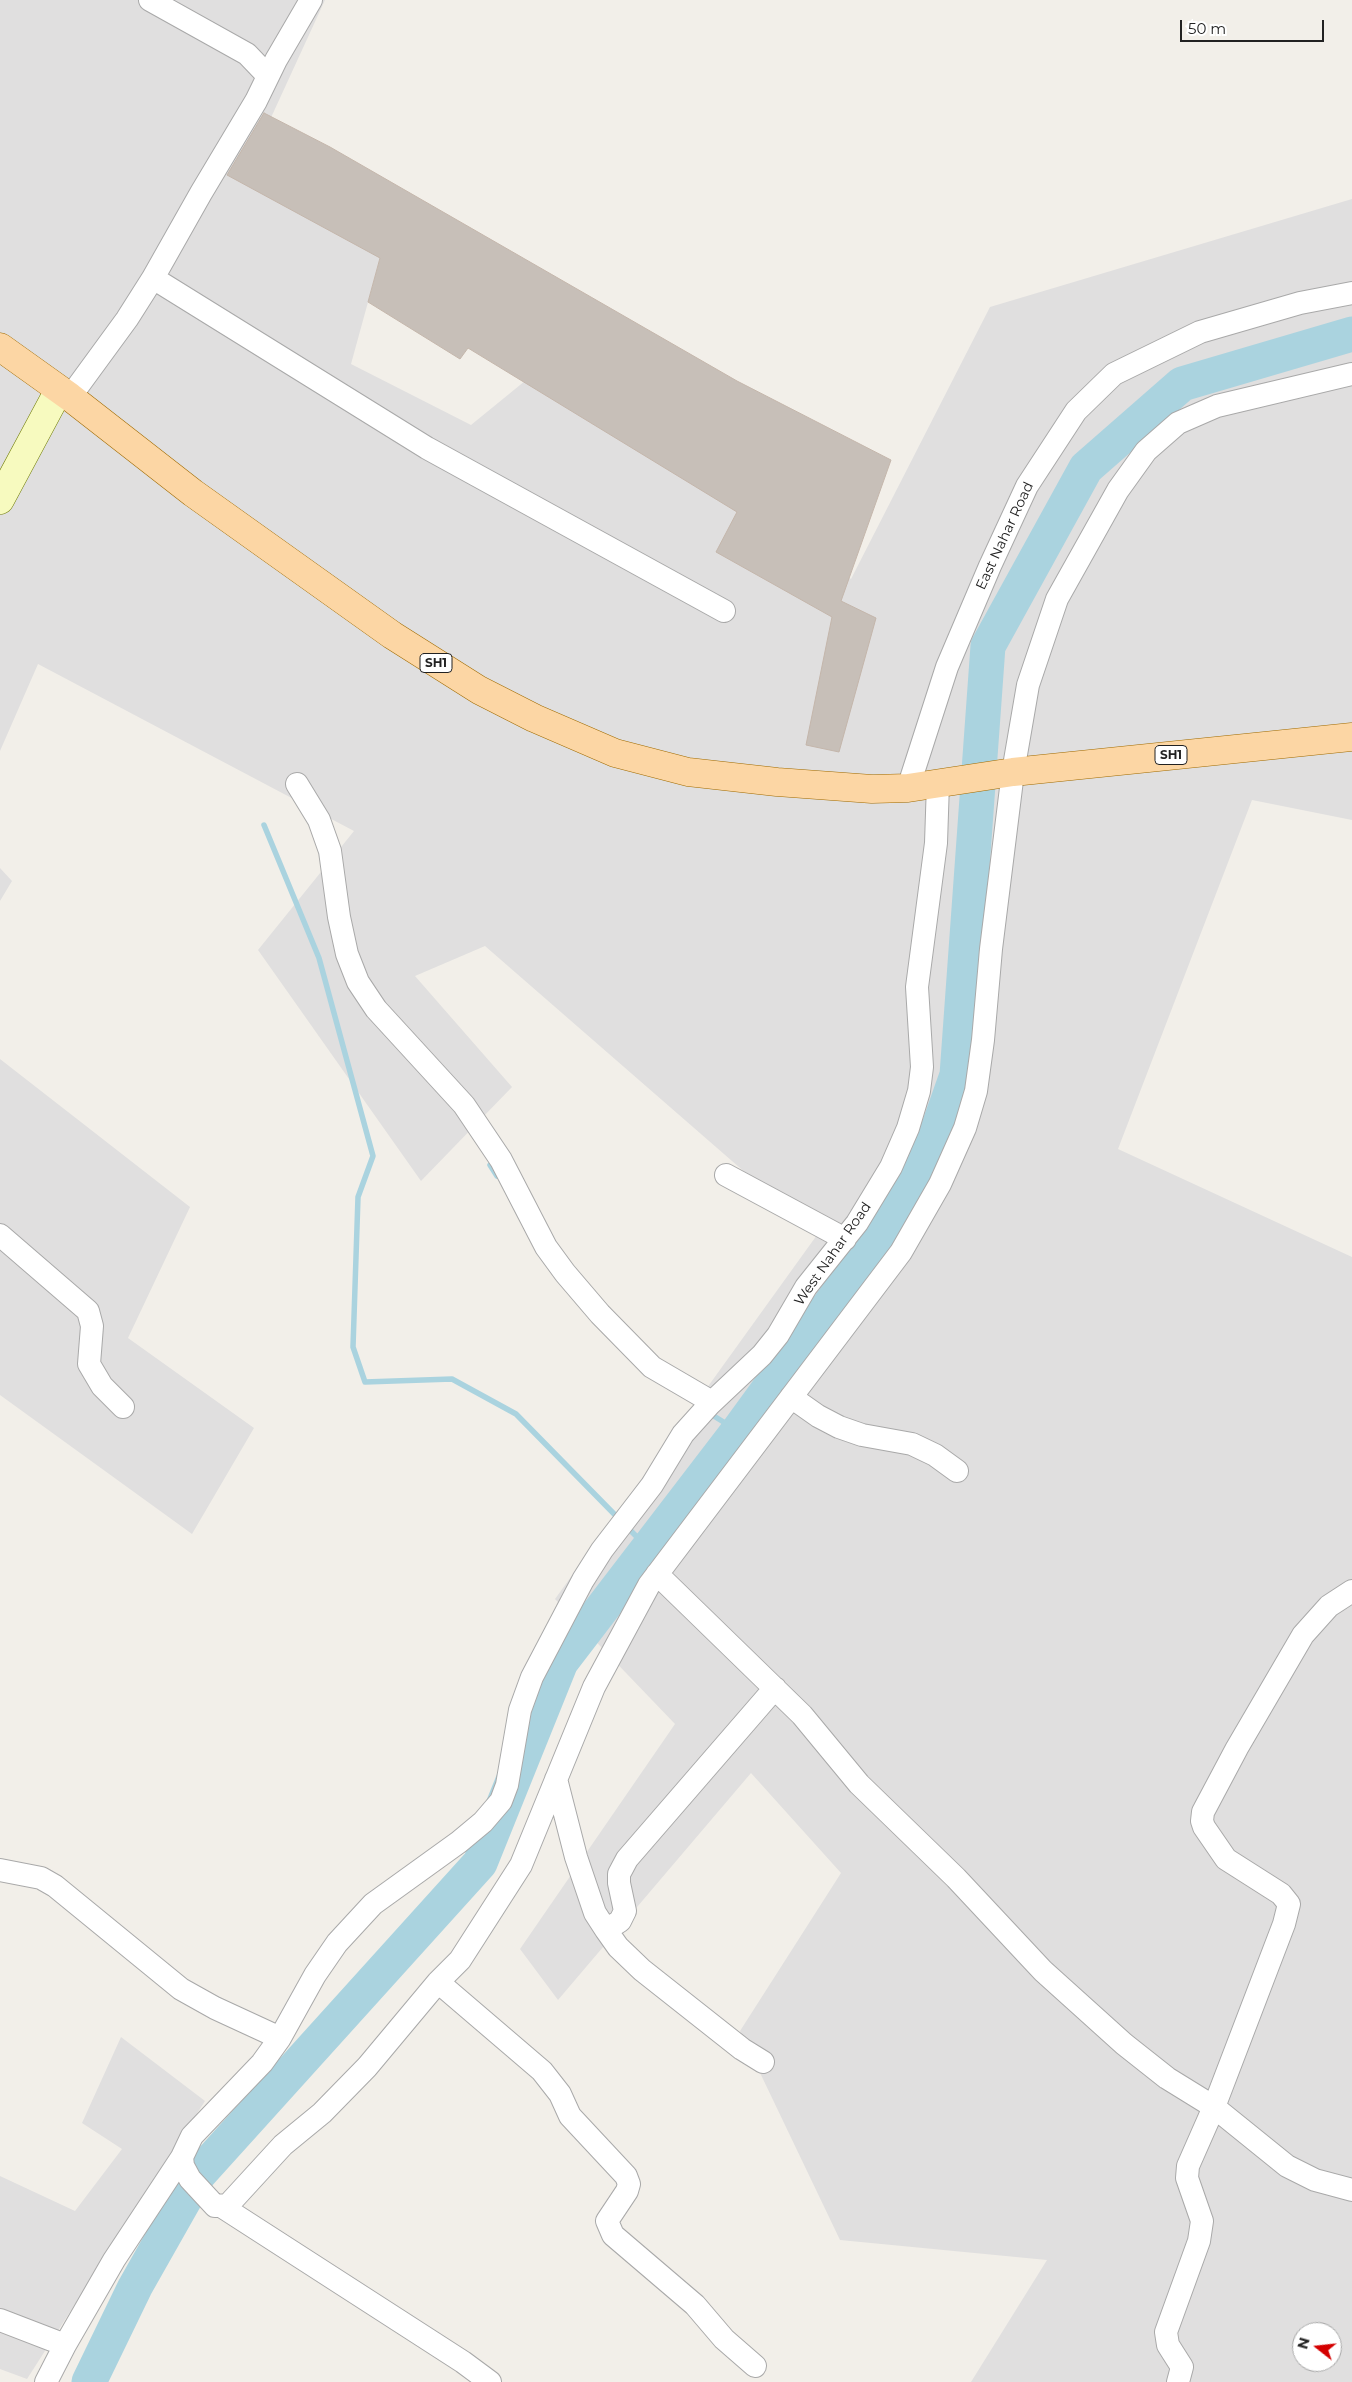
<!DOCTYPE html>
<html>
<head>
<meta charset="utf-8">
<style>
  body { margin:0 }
  #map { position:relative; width:1352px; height:2382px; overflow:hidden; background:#f2efe9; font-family:Montserrat,sans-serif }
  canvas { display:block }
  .north { position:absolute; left:1292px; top:2322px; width:50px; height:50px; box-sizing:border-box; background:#fff; border:1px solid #a7a7a7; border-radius:50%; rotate:286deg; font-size:14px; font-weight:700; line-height:20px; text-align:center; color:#222 }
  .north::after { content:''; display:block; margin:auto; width:18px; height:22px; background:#d40000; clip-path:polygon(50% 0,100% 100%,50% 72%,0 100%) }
  .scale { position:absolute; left:1180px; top:20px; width:144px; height:22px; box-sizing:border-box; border:2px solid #222; border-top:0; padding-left:6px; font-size:15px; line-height:18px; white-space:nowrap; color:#222; -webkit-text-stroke:4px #fff; paint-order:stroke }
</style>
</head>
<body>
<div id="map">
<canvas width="1352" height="2382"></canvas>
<div class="north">N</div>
<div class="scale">50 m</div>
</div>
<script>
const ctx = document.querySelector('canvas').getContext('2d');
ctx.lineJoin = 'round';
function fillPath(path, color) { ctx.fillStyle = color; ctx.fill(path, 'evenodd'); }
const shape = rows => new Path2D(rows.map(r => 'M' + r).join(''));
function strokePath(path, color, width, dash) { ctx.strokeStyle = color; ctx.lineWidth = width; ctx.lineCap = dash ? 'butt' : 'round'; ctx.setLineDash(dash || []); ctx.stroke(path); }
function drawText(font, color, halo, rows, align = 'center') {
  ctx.font = font + ' Montserrat,sans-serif'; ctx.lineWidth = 4; ctx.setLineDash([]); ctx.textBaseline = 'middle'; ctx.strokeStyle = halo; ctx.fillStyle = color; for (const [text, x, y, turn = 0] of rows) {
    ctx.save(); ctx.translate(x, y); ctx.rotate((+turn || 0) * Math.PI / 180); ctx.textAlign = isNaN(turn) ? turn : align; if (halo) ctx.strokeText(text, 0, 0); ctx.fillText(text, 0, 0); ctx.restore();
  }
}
fillPath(shape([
  [0,0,325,0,263,135,387,233,351,364,471,425,547,363,851,579,990,307,1352,199,1352,820,1252,800,1118,1149,1352,1257,1352,2382,971,2382,1047,2260,840,2240,740,2031,841,1873,751,1773,558,2000,520,1949,675,1724,555,1599,817,1235,485,946,415,976,512,1087,421,1181,258,950,354,831,38,664,0,751],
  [1302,2332,1332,2332,1332,2362,1302,2362],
  [0,868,12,881,0,901],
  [0,1059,190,1207,128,1338,254,1428,192,1534,0,1395],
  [121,2037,205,2101,27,2379,0,2369,0,2176,75,2211,122,2149,82,2123]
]), '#e0dfdf');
strokePath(shape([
  [264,825,319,958,373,1156,358,1197,353,1347,365,1382,452,1379,516,1414,620,1520],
  [490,1165,497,1176],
  [709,1413,738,1431],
  [626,1526,648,1548]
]), '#aad3df', 5.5);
strokePath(shape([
  [89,2382,135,2287,199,2174,480,1863,561,1662,738,1431,882,1233,939,1126,957,1075,988,646,1086,468,1182,384,1352,334]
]), '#aad3df', 35);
const building = shape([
  [264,113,330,147,737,381,891,460,841,601,876,618,839,752,806,745,832,617,716,552,737,512,468,348,460,359,368,302,380,258,227,175,264,113]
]);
fillPath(building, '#c7bfb8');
strokePath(building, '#c4b6ab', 1);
const minor = shape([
  [150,0,247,54,268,76],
  [153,278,427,448,724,611],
  [70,397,127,319,153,278,201,193,256,101,276,60,311,0],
  [938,783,936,843,917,987,922,1067,919,1091,908,1128,891,1167,857,1223,806,1287,778,1335,762,1355,710,1404,683,1434,652,1485,602,1550,583,1580,532,1677,520,1710,507,1785,501,1801,483,1822,459,1842,373,1904,337,1943,315,1975,280,2038,262,2063,192,2136,182,2157,183,2166,190,2179,215,2206,228,2205,283,2145,322,2113,367,2067,438,1982,460,1960,521,1865,594,1687,649,1585,901,1252,940,1184,965,1128,976,1091,983,1040,991,949,1013,772,1028,685,1057,599,1118,490,1146,451,1178,423,1217,406,1352,374],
  [297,784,319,820,330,851,339,917,347,954,358,982,376,1009,464,1105,501,1160,546,1247,565,1273,600,1314,652,1367,712,1402],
  [908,788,947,667,990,566,1027,486,1076,411,1114,374,1200,332,1300,303,1352,293],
  [726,1175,845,1239],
  [0,1235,88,1311,92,1326,89,1364,102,1386,123,1407],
  [791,1397,818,1416,839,1427,862,1435,912,1444,935,1455,957,1471],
  [657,1574,802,1715,859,1784,956,1878,1043,1971,1124,2044,1167,2078,1214,2107,1287,2166,1315,2180,1352,2190],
  [556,1779,576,1857,595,1913,606,1930,618,1947,642,1970,742,2049,763,2062],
  [0,1870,41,1878,55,1886,181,1989,215,2008,280,2038],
  [606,1930,620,1921,625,1911,619,1883,619,1874,627,1859,775,1688],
  [438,1982,542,2071,560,2094,570,2116,626,2176,629,2184,627,2191,607,2221,613,2235,695,2305,724,2339,755,2366],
  [221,2206,463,2362,490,2382],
  [0,2320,65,2345],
  [46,2382,65,2345,114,2260,182,2157],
  [1178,2382,1182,2367,1168,2345,1166,2332,1199,2241,1202,2221,1187,2178,1188,2166,1214,2107,1284,1924,1289,1904,1281,1894,1226,1859,1204,1827,1202,1821,1203,1812,1237,1748,1303,1635,1329,1606,1352,1591]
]);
const secondary = shape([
  [0,500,59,390]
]);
const primary = shape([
  [0,347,70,397,193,493,392,635,479,690,534,718,615,753,688,772,777,782,872,789,908,788,1013,772,1352,737]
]);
strokePath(minor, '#a9a9a9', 24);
strokePath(secondary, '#707d05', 29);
strokePath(primary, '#a06b00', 29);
strokePath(minor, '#fff', 22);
strokePath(secondary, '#f7fabf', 28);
strokePath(primary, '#fcd6a4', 28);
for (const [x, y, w] of [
  [436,663,32],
  [1171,755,32]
]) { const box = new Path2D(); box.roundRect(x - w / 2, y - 9.5, w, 19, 4); ctx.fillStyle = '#fff'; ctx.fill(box); strokePath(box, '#222', 1); }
drawText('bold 12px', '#222', null, [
  ["SH1",436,663],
  ["SH1",1171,755]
]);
drawText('14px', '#222', '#fff', [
  ["East Nahar Road",1005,536,-65],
  ["West Nahar Road",833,1254,-55]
]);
</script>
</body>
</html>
